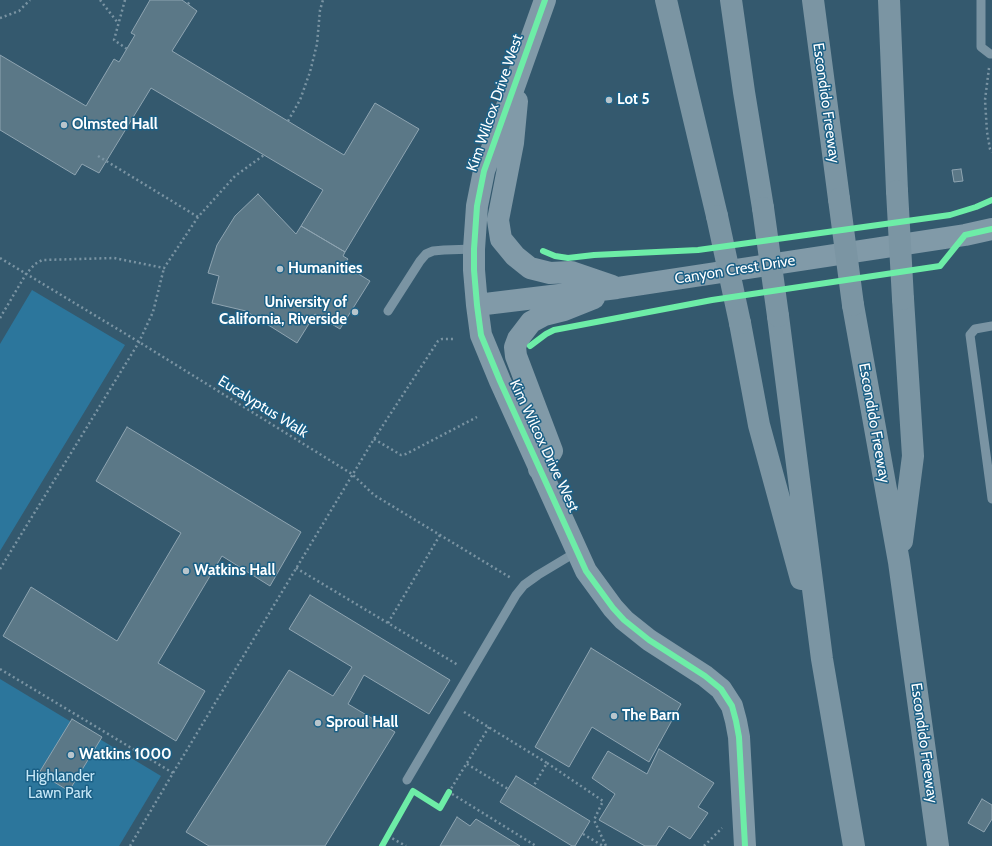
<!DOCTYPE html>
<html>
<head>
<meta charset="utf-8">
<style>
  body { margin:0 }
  canvas { display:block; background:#34596e }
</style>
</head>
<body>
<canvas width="992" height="846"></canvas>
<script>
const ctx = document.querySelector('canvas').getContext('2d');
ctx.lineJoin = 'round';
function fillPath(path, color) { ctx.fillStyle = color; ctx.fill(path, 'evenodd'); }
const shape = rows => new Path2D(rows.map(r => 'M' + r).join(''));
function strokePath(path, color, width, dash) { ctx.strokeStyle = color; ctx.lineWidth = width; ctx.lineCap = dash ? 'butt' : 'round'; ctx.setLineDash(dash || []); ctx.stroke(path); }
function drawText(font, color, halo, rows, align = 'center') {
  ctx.font = font + ' Cabin,sans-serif'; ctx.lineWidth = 3; ctx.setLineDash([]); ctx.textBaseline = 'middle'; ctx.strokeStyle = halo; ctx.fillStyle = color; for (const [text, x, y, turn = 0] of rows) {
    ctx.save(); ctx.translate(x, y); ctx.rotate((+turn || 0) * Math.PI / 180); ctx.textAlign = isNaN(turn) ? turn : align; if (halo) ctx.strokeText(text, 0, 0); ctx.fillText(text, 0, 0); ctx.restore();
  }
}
fillPath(shape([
  [32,290,125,345,0,551,0,344],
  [0,679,161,776,119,846,0,846]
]), '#2c769c');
const building = shape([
  [150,0,182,0,197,11,172,51,344,155,375,103,419,129,345,252,301,226,323,190,151,88,99,173,82,164,75,175,0,130,0,55,86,106,114,59,119,62,135,35,131,33,150,0],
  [961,169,963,181,954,182,952,170,961,169],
  [258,194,296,234,301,226,345,252,343,256,348,259,344,265,370,281,340,329,315,314,297,343,246,311,212,303,219,276,208,273,217,245,235,216,258,194],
  [127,427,301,532,270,586,222,556,158,663,205,691,176,741,3,636,31,587,117,641,181,533,96,481,127,427],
  [310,595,450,680,429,714,364,675,348,704,395,732,325,846,209,846,186,832,289,670,333,696,352,667,289,629,310,595],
  [591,648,681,704,649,762,592,727,569,767,535,747,591,648],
  [72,719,102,737,69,791,39,773,72,719],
  [659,749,714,783,698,807,708,813,690,839,669,826,656,846,645,846,599,820,615,794,592,778,608,751,647,774,659,749],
  [516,776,590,821,575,846,572,846,500,802,516,776],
  [982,799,992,805,992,819,984,832,968,823,982,799],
  [457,817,470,826,476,819,520,846,440,846,457,817]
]);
fillPath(building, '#5b7887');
strokePath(building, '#8ea4b1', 1);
strokePath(shape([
  [100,0,118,23],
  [125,0,114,40,127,49],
  [188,4,191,0],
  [0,18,19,11,30,0],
  [989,68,985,100,987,132,990,149,992,152],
  [288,121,300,100,310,72,317,44,320,10,323,0],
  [98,156,198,217],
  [0,258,139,342,352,474,374,495,511,578],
  [0,318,26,274,35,264,42,260,114,258,164,268,198,217,235,176,264,155],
  [374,439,401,455,406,454,477,417],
  [296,568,458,665],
  [0,569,139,342,153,312,164,268],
  [388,623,440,535],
  [0,669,173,773],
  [464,712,547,763,533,787],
  [489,727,449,792,536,846],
  [547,763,603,801,594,820,606,846],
  [467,764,508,789],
  [583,834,603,846],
  [388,836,406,846],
  [130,846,173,773,374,439,438,341,442,339,454,339],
  [704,846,722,828]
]), '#7a94a3', 2.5, [2, 3]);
strokePath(shape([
  [981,0,981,47,990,54,992,54],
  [388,311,420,261,426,254,433,251,444,250,474,249],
  [992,326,975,329,970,335,992,499],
  [407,780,516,595,524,585,538,575,578,551]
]), '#7a94a3', 9);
strokePath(shape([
  [545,0,484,171,477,206,474,249,474,270,477,305,481,335,500,381,586,571,613,608,624,620,649,640,705,676,721,689,732,706,736,721,739,737,745,846],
  [517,101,513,143,498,220,501,239,515,256,530,268,550,273,571,272,612,286],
  [477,305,617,288,965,235,992,229],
  [539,469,552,451,516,356,515,347,518,339,531,322,544,315,564,310,594,298]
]), '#819aa8', 22);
strokePath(shape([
  [666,0,685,81,717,216],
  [731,0,744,92,763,208],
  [813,0,839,199],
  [889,0,897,191],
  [853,305,899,562,938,846],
  [778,316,822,659,854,846],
  [740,323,759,425,801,579],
  [902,541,913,456,903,299]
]), '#7b95a3', 22);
strokePath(shape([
  [897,191,903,299],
  [839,199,853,305],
  [763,208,778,316],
  [717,216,740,323]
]), '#7b95a3', 22);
strokePath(shape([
  [545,0,484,171,477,206,474,249,474,270,477,305,481,335,500,381,586,571,613,608,624,620,649,640,705,676,721,689,732,706,736,721,739,737,745,846],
  [543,251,555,256,568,258,594,255,698,250,950,215,976,207,992,200],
  [530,346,546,334,554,330,712,300,940,266,965,235,992,229],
  [382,846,413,791,440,808,449,792]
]), '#6deda7', 6);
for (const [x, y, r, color] of [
  [609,100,4,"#b8c5cc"],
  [64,125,4,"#b8c5cc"],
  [280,269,4,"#b8c5cc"],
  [355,312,4,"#b8c5cc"],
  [186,571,4,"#b8c5cc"],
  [614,716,4,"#b8c5cc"],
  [318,723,4,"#b8c5cc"],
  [71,755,4,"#b8c5cc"]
]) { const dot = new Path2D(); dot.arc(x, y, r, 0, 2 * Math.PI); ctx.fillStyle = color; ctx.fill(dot); strokePath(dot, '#1b6086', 1.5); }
drawText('bold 15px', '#fff', '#1b6086', [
  ["Lot 5",617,100],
  ["Olmsted Hall",72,125],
  ["Humanities",288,269],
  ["University of",347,303,"right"],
  ["California, Riverside",347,320,"right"],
  ["Watkins Hall",194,571],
  ["The Barn",622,716],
  ["Sproul Hall",326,723],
  ["Watkins 1000",79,755]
], 'left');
drawText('15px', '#fff', '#1b6086', [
  ["Kim Wilcox Drive West",495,103,-71],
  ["Escondido Freeway",826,103,82],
  ["Canyon Crest Drive",735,270,-9],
  ["Eucalyptus Walk",263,407,32],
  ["Escondido Freeway",874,423,80],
  ["Kim Wilcox Drive West",544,446,65],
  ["Escondido Freeway",924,743,82]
]);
drawText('15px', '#c7e8f8', '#1b6086', [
  ["Highlander",60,777],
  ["Lawn Park",60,794]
]);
</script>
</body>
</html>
